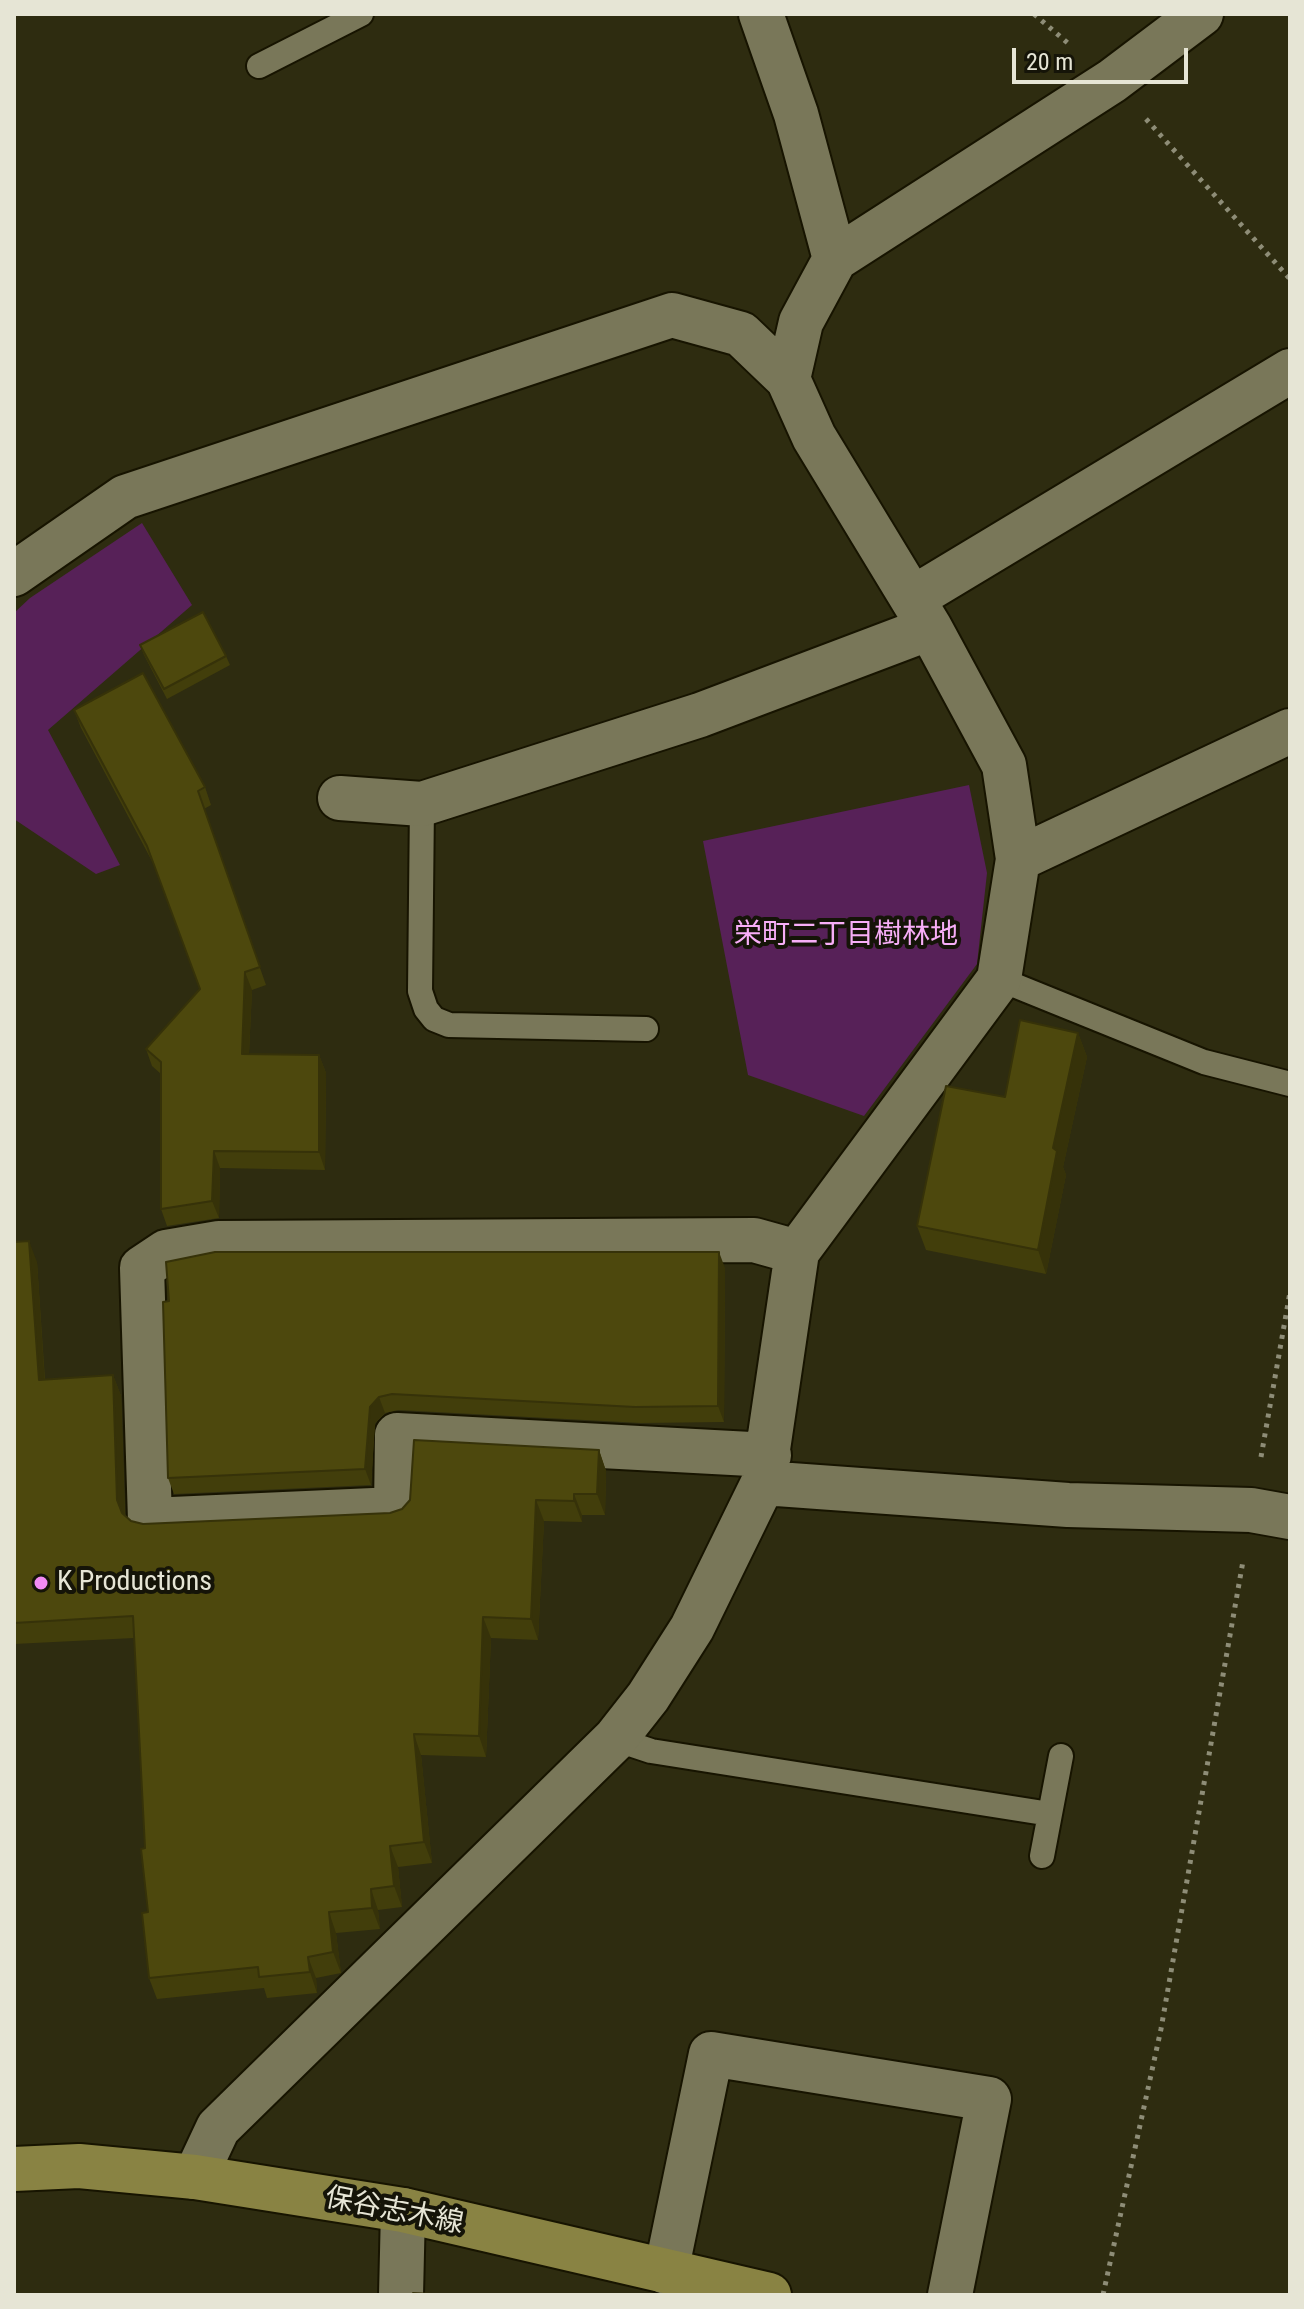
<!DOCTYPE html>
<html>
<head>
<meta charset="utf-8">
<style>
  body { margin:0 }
  #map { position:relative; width:1304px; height:2309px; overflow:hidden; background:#2e2c10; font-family:"Roboto Condensed",sans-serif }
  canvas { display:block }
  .frame { position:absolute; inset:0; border:16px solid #e6e5d5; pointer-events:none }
  .scale { position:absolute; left:1012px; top:48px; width:176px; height:36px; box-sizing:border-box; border:4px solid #e6e5d5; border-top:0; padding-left:10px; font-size:24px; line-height:28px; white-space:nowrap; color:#e6e5d5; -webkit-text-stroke:6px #151408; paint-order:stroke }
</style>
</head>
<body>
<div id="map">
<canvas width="1304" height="2309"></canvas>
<div class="frame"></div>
<div class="scale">20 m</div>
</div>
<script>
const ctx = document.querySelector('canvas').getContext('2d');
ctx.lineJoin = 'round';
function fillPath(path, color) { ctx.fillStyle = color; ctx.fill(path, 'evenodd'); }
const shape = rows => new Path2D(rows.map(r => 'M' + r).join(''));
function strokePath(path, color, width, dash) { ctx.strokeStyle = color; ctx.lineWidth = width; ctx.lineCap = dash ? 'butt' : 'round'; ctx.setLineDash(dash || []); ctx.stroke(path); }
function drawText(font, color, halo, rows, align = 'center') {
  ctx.font = font + ' "Roboto Condensed","Noto Sans JP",sans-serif'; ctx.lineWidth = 8; ctx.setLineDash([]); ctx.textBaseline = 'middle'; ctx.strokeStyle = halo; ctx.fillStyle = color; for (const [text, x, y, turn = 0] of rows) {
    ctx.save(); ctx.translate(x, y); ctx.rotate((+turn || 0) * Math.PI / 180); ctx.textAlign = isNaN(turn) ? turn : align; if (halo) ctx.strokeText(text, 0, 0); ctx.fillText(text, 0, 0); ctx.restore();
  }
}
fillPath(shape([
  [142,523,192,605,48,730,120,865,96,874,14,819,14,613,30,598],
  [969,785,987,873,977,964,864,1116,748,1075,703,841]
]), '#572158');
const lane = shape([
  [259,66,361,14],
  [422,804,420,991,426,1009,434,1019,449,1025,646,1029],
  [999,979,1204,1062,1290,1084],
  [615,1739,651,1751,1050,1814],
  [1042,1856,1061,1756]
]);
const street = shape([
  [835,259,1112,81,1201,14],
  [14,574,125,497,672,315,741,334,788,379],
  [913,598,1290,371],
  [340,798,422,804,700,715,930,628],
  [1018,859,1290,731],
  [769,1455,397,1435,396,1509,150,1520,142,1268,166,1252,219,1243,754,1240,797,1252],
  [763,1483,1068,1505,1251,1510,1290,1517],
  [195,2177,218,2128,615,1739,648,1697,692,1628,763,1483,797,1252,999,979,1018,859,1004,765,930,628,814,437,788,379,801,322,835,259,796,114,761,14],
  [666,2272,711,2054,989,2099,950,2295],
  [401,2295,403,2210]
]);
const primary = shape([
  [14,2169,79,2166,195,2177,403,2210,769,2295]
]);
strokePath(lane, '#171400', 28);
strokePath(street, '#171400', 48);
strokePath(primary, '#171400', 48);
strokePath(shape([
  [1034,14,1070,45],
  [1146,119,1290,279],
  [1261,1457,1290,1292],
  [1103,2295,1161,2029,1243,1561]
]), '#8e8d77', 5, [4, 6]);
strokePath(lane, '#797759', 24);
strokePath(street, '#797759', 44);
strokePath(primary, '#898343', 44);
fillPath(shape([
  [140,645,226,656,230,665,167,699,144,655],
  [74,710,205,787,211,805,204,809,266,985,252,990,249,1054,319,1055,326,1073,325,1170,220,1168,219,1218,167,1226,161,1209,161,1074,152,1066,146,1049,200,989,153,863,81,728],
  [1078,1033,1087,1057,1063,1167,1066,1175,1046,1274,926,1250,917,1226],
  [14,1242,37,1262,45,1380,113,1375,121,1396,125,1516,131,1521,143,1524,390,1513,599,1450,606,1471,605,1515,582,1515,582,1522,544,1521,538,1640,491,1638,486,1757,421,1755,432,1863,398,1867,402,1907,378,1910,380,1929,336,1933,341,1973,316,1978,317,1993,267,1998,264,1988,157,1999,149,1978,148,1912,134,1638,14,1644],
  [725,1268,724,1422,641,1423,398,1410,385,1413,375,1423,371,1485,174,1494,168,1478,163,1302]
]), '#423e0b');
fillPath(shape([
  [245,972,252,990,248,1072,242,1054],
  [1078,1033,1087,1057,1063,1167,1066,1175,1046,1274,1038,1250,1053,1148],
  [319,1055,326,1073,325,1170,319,1152],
  [214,1151,220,1168,219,1218,212,1201],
  [29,1241,37,1262,46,1401,39,1380],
  [719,1252,725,1268,724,1422,718,1406],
  [113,1375,121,1396,125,1521,117,1500],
  [379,1397,385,1413,375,1423,371,1485,365,1469,370,1407],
  [599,1450,606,1471,605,1515,597,1494],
  [574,1494,582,1515,582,1522,574,1501],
  [536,1500,544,1521,538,1640,531,1619],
  [483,1617,491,1638,486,1757,479,1736],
  [414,1734,421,1755,432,1863,424,1842],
  [390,1846,398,1867,402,1907,394,1886],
  [371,1889,378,1910,380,1929,372,1908],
  [329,1912,336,1933,341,1973,333,1952],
  [308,1957,316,1978,317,1993,310,1972]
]), '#363209');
const building = shape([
  [203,612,226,656,164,689,140,645,203,612],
  [143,673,205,787,198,791,260,967,245,972,242,1054,319,1055,319,1152,214,1151,212,1201,161,1209,161,1062,146,1049,200,989,147,846,74,710,143,673],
  [1020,1020,1078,1033,1053,1148,1057,1151,1038,1250,917,1226,946,1086,1005,1097,1020,1020],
  [29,1241,39,1380,113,1375,117,1500,122,1513,131,1521,143,1524,390,1513,402,1509,410,1500,414,1440,599,1450,597,1494,574,1494,574,1501,536,1500,531,1619,483,1617,479,1736,414,1734,424,1842,390,1846,394,1886,371,1889,372,1908,329,1912,333,1952,308,1957,310,1972,259,1977,258,1967,149,1978,142,1913,148,1912,141,1849,145,1848,133,1616,14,1623,14,1242,29,1241],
  [215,1252,719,1252,718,1406,635,1407,392,1394,379,1397,370,1407,365,1469,168,1478,163,1302,169,1301,166,1262,215,1252],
  [413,2293,451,2295,413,2295,413,2293]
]);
fillPath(building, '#4d480d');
strokePath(building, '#363209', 2);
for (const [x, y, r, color] of [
  [41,1583,8,"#f28af3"]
]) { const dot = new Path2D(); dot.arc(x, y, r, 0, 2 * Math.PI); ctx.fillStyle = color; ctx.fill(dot); strokePath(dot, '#151408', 3); }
drawText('28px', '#f7aef7', '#151408', [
  ["栄町二丁目樹林地",846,936]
]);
drawText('28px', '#e6e5d5', '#151408', [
  ["K Productions",57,1583]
], 'left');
drawText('28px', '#e6e5d5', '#151408', [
  ["保谷志木線",394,2212,11]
]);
</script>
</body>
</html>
